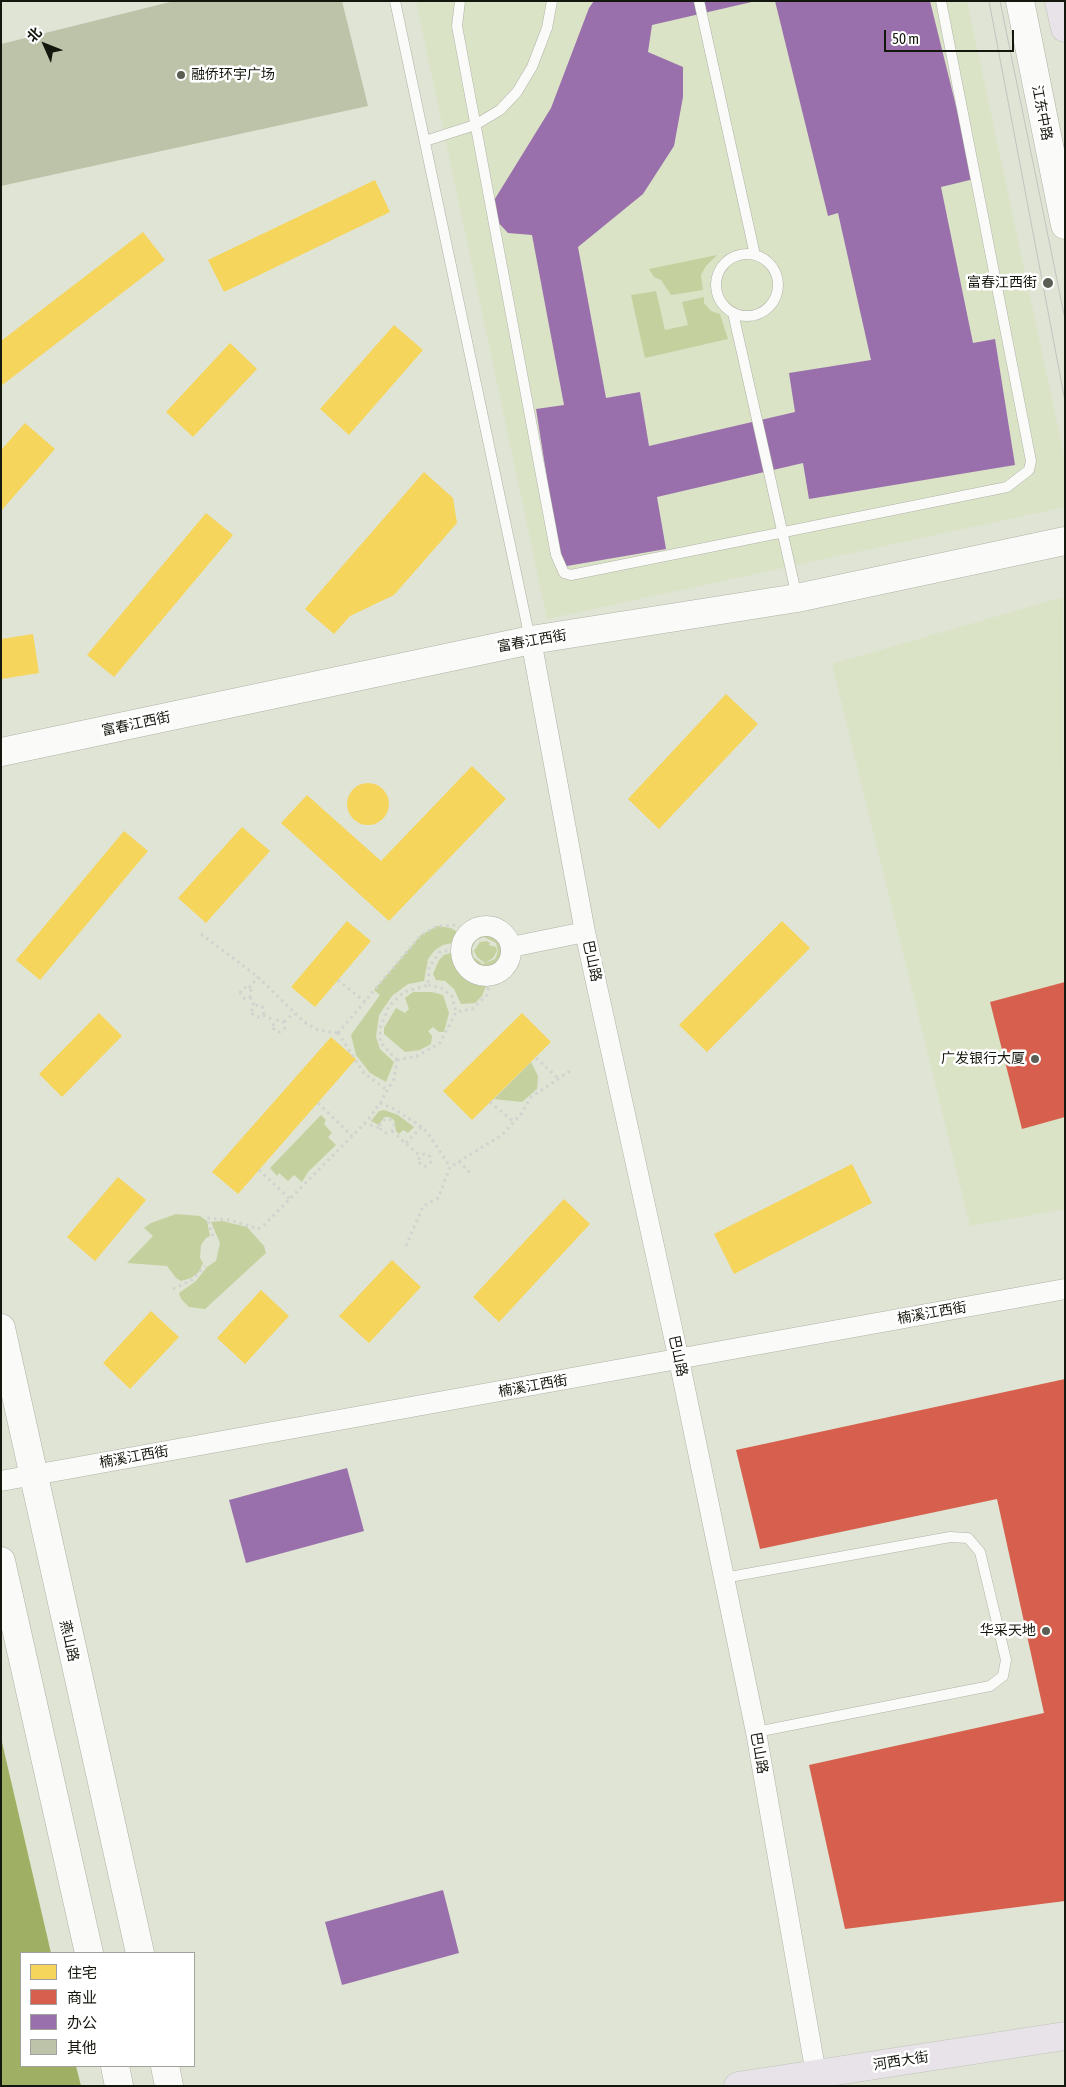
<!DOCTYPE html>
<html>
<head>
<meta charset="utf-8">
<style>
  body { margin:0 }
  #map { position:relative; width:1066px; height:2087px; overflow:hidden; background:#dfe4d4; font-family:"Asap Condensed","Noto Sans SC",sans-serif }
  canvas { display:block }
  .frame { position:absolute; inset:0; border:2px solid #14170d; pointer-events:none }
  .legend { position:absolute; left:20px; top:1952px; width:175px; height:115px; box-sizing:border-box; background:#fff; border:1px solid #a1a29e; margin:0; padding:6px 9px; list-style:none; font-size:15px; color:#14170d }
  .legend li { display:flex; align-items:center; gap:10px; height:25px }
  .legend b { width:25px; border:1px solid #a1a29e }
  .north { position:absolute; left:20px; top:20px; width:50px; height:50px; -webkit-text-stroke:4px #fff; paint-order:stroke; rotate:314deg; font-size:14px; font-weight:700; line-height:20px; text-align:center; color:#14170d }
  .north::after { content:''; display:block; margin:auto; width:18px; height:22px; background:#14170d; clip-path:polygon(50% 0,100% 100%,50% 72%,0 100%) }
  .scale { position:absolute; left:884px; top:30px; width:130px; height:22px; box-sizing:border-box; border:2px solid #14170d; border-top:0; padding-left:6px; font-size:15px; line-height:18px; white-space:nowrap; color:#14170d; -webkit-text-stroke:4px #fff; paint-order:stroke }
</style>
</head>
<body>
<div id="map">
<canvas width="1066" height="2087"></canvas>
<div class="frame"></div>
<ul class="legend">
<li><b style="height:14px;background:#f6d55c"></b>住宅</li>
<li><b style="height:14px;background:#d6604d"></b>商业</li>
<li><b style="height:14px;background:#9970ab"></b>办公</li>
<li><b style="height:14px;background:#bcc3a9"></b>其他</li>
</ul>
<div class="north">北</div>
<div class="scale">50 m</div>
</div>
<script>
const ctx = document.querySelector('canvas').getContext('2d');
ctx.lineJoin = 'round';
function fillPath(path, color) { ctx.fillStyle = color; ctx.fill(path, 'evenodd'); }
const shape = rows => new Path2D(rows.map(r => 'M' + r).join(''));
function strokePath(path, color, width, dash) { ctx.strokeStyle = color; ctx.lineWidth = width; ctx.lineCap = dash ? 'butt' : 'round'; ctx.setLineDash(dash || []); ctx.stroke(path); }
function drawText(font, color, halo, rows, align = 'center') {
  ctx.font = font + ' "Asap Condensed","Noto Sans SC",sans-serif'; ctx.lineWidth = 5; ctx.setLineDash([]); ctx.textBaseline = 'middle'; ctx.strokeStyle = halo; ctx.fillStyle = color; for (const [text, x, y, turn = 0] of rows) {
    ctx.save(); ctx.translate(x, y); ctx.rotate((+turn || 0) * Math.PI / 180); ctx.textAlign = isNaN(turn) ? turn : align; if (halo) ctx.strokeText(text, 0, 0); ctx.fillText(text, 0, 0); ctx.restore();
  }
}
fillPath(shape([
  [416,1,967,1,1065,460,1065,507,547,619],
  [1063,597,1065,1209,970,1226,832,664]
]), '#dbe3c7');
fillPath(shape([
  [717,255,706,266,701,275,703,290,671,295,661,280,654,277,649,269],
  [656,291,665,330,688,325,682,302,704,297,704,303,711,311,720,314,728,339,645,358,631,295],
  [437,926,451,928,459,933,456,942,443,945,435,950,428,959,424,981,408,984,392,996,379,1015,376,1037,380,1049,394,1062,386,1082,370,1073,356,1055,351,1035,380,995,374,990,421,935],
  [482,934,494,936,502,945,502,957,499,962,488,969,482,969,473,964,467,955,472,939],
  [484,937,496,943,498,951,495,959,483,964,473,957,472,948,476,940],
  [487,941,490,943,489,945,496,947,497,951,493,958,485,963,477,957,474,951,480,942],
  [454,952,455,960,467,977,488,981,482,996,475,1003,461,1004,454,989,445,981,436,980,433,974,439,960,444,955],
  [413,992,432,992,443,995,449,1013,444,1032,439,1032,433,1027,428,1031,432,1036,431,1044,420,1050,405,1052,384,1034,384,1028,396,1008,405,1013,409,1009,405,998],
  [531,1062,538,1076,537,1089,522,1102,494,1099],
  [384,1110,398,1115,414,1127,408,1133,403,1130,399,1134,396,1131,394,1120,389,1117,384,1117,379,1125,371,1121,379,1111],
  [321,1115,326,1120,324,1124,332,1133,328,1137,336,1145,308,1172,302,1182,294,1175,288,1181,279,1173,277,1176,270,1168],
  [176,1214,200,1216,207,1221,210,1236,206,1238,201,1245,200,1258,203,1263,199,1272,191,1278,181,1281,176,1278,167,1266,127,1263,153,1236,144,1228,151,1223],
  [222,1221,247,1227,264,1246,266,1253,205,1309,189,1307,181,1299,179,1293,196,1281,207,1267,216,1261,220,1243,211,1222]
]), '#c4d19e');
fillPath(shape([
  [1,1738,51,1953,21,1953,21,2066,76,2066,81,2086,1,2086]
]), '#9faf63');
fillPath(shape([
  [375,180,390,212,224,292,208,260],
  [143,232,165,260,1,386,1,341],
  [394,325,423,350,349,435,320,409],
  [230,343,257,369,193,437,166,412],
  [25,423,55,449,1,511,1,450],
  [424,472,453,498,457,523,394,595,350,616,334,634,305,609],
  [206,513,233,535,114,677,87,655],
  [33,634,39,673,1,679,1,639],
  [726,694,758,724,659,829,628,799],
  [472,766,506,799,389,921,281,823,307,795,381,861],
  '347 804a21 21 0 1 1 42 0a21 21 0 1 1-42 0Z',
  [242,827,270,851,206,923,178,898],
  [124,831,148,851,40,980,16,960],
  [347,921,371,941,315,1007,291,987],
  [782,921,810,948,707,1052,679,1025],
  [99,1013,122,1036,62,1097,39,1074],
  [522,1013,551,1042,472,1120,443,1091],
  [331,1037,356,1059,238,1194,212,1172],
  [852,1164,872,1203,734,1274,714,1234],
  [118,1177,146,1200,95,1261,67,1237],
  [564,1199,590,1224,499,1322,473,1297],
  [392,1260,421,1287,369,1343,339,1316],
  [261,1290,289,1316,245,1364,217,1338],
  [151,1311,179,1337,130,1389,103,1363]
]), '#f6d55c');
fillPath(shape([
  [1065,982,1065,1117,1022,1129,990,1002],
  [1065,1379,1065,1901,845,1929,809,1765,1044,1713,997,1499,760,1549,736,1450]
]), '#d6604d');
fillPath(shape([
  [594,1,756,1,652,25,648,52,683,67,683,97,674,146,643,194,578,247,606,398,640,392,649,446,795,412,789,373,871,360,838,213,828,216,775,1,930,1,974,179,941,187,973,343,995,339,1015,465,809,499,803,463,657,497,666,549,561,567,536,409,564,405,532,235,508,233,495,219,493,202,551,108,589,8],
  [347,1468,364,1531,246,1563,229,1500],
  [443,1890,459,1953,342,1985,325,1922]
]), '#9970ab');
fillPath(shape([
  [174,1,342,1,368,106,1,186,1,44]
]), '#bcc3a9');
const lane = shape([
  [395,1,530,639],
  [460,1,457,26,556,555,564,573,571,575,1007,487,1029,470,1031,461,941,1],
  [699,1,755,255],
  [425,141,475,125,500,110,517,92,532,67,547,28,552,1],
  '716 285a31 31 0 1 1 62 0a31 31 0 1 1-62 0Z',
  [733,313,797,597],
  [724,1578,950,1537,968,1538,980,1552,1006,1660,1003,1676,990,1686,756,1732]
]);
const street = shape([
  [531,640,585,932,679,1360,756,1732,816,2074],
  '461 951a25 25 0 1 1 50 0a25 25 0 1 1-50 0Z',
  [511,947,585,932],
  [1,1481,1065,1289]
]);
const secondary = shape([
  [1020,1,1065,225],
  [1,752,531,640,797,598,1065,541],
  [1,1328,140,1953],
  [1,1561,89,1953],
  [115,2066,119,2086],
  [165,2066,169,2086]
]);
const primary = shape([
  [1059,1,1065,28],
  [738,2086,1065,2036]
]);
strokePath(lane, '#afb2a6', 11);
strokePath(street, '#afb2a6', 21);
strokePath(secondary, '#afb2a6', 29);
strokePath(primary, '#c0c3bb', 29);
strokePath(shape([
  [201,934,258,977,304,1022,318,1030,338,1033],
  [338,980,365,1002],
  [428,985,441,988,452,996,456,1012],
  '240.5 993a5.5 5.5 0 1 1 11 0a5.5 5.5 0 1 1-11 0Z',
  [249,988,258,977],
  [250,997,254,1006],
  '252 1011a6 6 0 1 1 12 0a6 6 0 1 1-12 0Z',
  [263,1015,275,1021],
  '273 1026a6 6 0 1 1 12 0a6 6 0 1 1-12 0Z',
  [284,1022,294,1013],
  [338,1033,421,935,437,926,456,925,469,933],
  [338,1033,364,1073,388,1091],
  [536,1058,559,1079],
  [397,1060,380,1042,380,1028,389,1006,404,992,428,985,429,967,440,952,462,948],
  [397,1060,417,1056,440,1043,456,1012,472,1009,487,995,491,975],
  [490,1102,514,1122],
  [318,1103,352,1136],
  [380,1103,396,1110,422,1127,430,1136,450,1167],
  '380 1126a7 7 0 1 1 14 0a7 7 0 1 1-14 0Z',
  [364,1123,380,1128],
  [392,1131,420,1156],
  [406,1143,421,1127],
  '419 1160a6 6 0 1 1 12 0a6 6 0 1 1-12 0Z',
  [459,1161,471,1174],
  [259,1170,290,1199],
  [213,1236,207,1218,230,1220,258,1229,265,1224,367,1121,380,1103,394,1079,397,1060],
  [406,1246,423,1206,438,1198,450,1167,502,1135,521,1114,531,1097,570,1071],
  [173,1289,192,1280,205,1266]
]), '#d1d3ce', 3, [2.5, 4]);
strokePath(lane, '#fafbf9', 10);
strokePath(street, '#fafbf9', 20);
strokePath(secondary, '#fafbf9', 28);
strokePath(primary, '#e8e3e9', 28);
strokePath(shape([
  [989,1,1065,401],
  [1000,1,1065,319]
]), '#c2c4bf', 1);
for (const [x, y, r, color] of [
  [181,75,5,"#5b5f53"],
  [1048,283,6,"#5b5f53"],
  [1035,1059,5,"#5b5f53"],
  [1046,1631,5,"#5b5f53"]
]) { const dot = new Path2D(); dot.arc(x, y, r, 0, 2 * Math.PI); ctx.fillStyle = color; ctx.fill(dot); strokePath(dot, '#fff', 2); }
drawText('14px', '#14170d', '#fff', [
  ["融侨环宇广场",191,75,"left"],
  ["富春江西街",1037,283],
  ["广发银行大厦",1025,1059],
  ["华采天地",1036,1631]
], 'right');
drawText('14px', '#14170d', '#fff', [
  ["江东中路",1042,113,79],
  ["富春江西街",532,641,-10],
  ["富春江西街",136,724,-12],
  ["巴山路",592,961,78],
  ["楠溪江西街",932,1313,-10],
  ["巴山路",678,1356,78],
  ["楠溪江西街",533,1386,-10],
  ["楠溪江西街",134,1457,-10],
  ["燕山路",69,1641,77],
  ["巴山路",759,1753,80],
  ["河西大街",901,2061,-9]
]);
</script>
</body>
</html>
